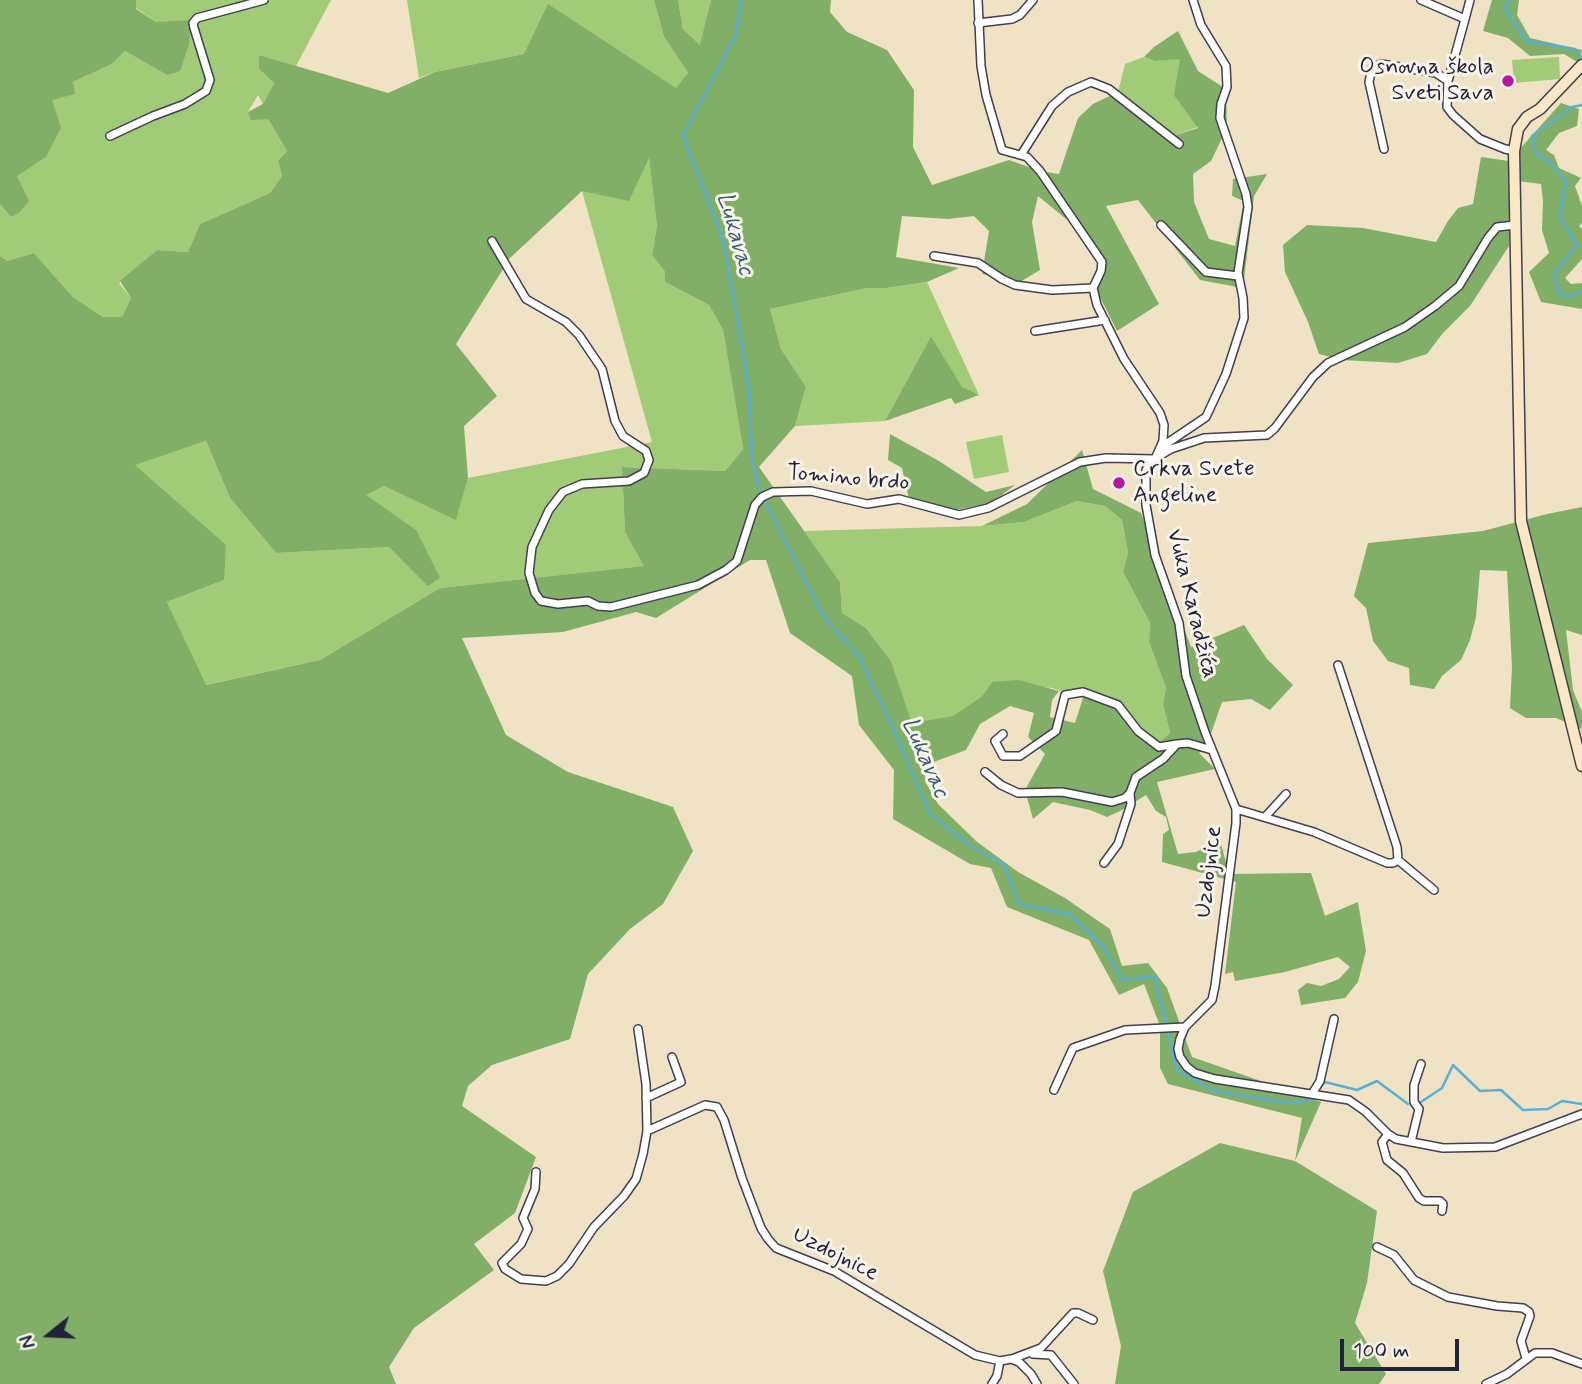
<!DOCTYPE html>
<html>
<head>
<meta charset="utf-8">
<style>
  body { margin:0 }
  #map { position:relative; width:1582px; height:1384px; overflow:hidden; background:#f0e2c5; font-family:Mynerve,sans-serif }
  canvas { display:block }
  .north { position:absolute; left:14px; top:1300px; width:70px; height:70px; -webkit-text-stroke:5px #f7f3e8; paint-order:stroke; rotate:252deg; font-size:19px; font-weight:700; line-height:28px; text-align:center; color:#22223b }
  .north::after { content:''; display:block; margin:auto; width:24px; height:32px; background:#22223b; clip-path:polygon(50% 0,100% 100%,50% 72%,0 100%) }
  .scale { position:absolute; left:1340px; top:1339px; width:119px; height:32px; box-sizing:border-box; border:4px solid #22223b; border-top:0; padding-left:9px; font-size:21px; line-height:24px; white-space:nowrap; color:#22223b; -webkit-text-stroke:5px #f7f3e8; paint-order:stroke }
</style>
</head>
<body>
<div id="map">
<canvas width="1582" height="1384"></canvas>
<div class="north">N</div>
<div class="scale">100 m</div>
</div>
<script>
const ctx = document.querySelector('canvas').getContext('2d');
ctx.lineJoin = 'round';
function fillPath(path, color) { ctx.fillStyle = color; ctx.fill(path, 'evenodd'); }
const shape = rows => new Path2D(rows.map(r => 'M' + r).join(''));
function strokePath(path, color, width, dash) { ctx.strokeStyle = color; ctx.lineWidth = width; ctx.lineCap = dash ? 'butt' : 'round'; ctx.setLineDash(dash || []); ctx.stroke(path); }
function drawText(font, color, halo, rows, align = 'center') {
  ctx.font = font + ' Mynerve,sans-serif'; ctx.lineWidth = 6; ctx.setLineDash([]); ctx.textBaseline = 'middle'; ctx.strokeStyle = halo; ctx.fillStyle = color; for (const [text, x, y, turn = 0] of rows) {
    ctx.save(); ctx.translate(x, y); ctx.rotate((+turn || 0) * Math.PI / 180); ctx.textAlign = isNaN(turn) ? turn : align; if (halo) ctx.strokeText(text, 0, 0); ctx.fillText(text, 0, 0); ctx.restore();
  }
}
fillPath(shape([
  [136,0,331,0,296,66,259,55,259,69,274,83,263,104,258,95,248,112,268,119,287,151,278,161,282,176,270,193,200,224,188,252,157,250,119,283,131,298,122,317,103,317,73,297,34,253,7,261,0,256,0,204,11,217,16,176,52,100,73,82,112,64,125,51,167,75,156,22,136,8],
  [407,0,654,0,664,37,688,73,676,89,620,53,524,54,435,72,419,78],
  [678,0,711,0,701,46,683,29],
  [1144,57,1155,61,1181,58,1198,127,1176,135,1171,134,1118,92,1125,64],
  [1559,57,1560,79,1514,83,1512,60],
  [649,157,657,226,652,255,665,272,665,282,709,305,723,330,743,449,725,471,622,467,625,532,645,566,440,588,320,660,205,685,167,602,224,580,134,465,206,441,230,498,276,553,389,547,429,586,365,495,384,486,456,519,468,478,652,442,582,191],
  [927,282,979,395,962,388,931,336,885,421,795,426,806,387,781,349,770,309,867,288,886,288],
  [1002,435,1009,472,974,479,966,442],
  [1077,501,1105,506,1122,520,1128,553,1123,572,1150,623,1149,642,1166,688,1163,704,1170,733,1155,747,1130,729,1119,702,1083,698,1052,688,992,682,982,696,953,716,912,724,891,661,866,628,842,613,840,582,804,531,982,526,1024,522]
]), '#a2cb77');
fillPath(shape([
  [0,0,136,0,136,9,156,22,191,20,189,44,180,71,167,75,125,51,112,64,73,82,75,94,52,100,61,128,46,157,17,176,29,201,20,212,11,217,0,204],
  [654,0,678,0,683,29,700,45,711,0,831,0,830,12,847,32,887,50,914,90,913,147,932,185,1009,160,1040,171,1059,174,1078,118,1093,104,1118,92,1171,134,1176,135,1198,128,1174,95,1180,59,1155,61,1144,57,1154,47,1178,31,1198,71,1226,89,1227,128,1211,161,1193,174,1194,202,1209,239,1235,246,1244,201,1232,196,1233,179,1267,174,1254,196,1243,288,1200,280,1138,200,1106,206,1159,304,1117,331,1096,289,1106,272,1071,223,1038,196,1032,222,1040,270,1020,282,982,274,989,231,974,216,948,219,902,216,896,257,959,268,927,282,886,288,867,288,770,309,781,349,806,387,795,426,759,467,840,582,842,613,866,628,891,661,912,723,953,716,982,696,992,682,1019,680,1059,691,1052,700,1050,717,1075,723,1083,698,1120,702,1130,729,1154,747,1170,733,1163,704,1166,688,1149,642,1150,623,1123,572,1128,553,1122,520,1105,506,1077,501,1024,522,982,526,1027,504,1082,450,1093,489,1141,513,1191,647,1244,625,1267,659,1293,685,1270,710,1251,699,1222,702,1206,748,1199,753,1215,769,1157,782,1178,854,1196,852,1220,840,1229,874,1311,873,1325,916,1358,902,1366,951,1358,982,1345,998,1301,1005,1298,990,1307,983,1321,986,1339,979,1350,967,1338,957,1285,972,1235,981,1233,972,1225,974,1236,882,1162,862,1163,834,1169,830,1166,817,1156,811,1146,795,1120,811,1107,817,1090,810,1053,802,1033,819,1025,790,1045,754,1028,737,1034,713,1010,706,980,724,966,750,923,766,926,783,938,804,976,841,1018,872,1065,898,1110,929,1122,966,1148,963,1167,988,1192,1057,1321,1102,1295,1161,1377,1211,1367,1283,1355,1323,1386,1374,1379,1384,1115,1384,1121,1346,1103,1271,1133,1192,1220,1143,1295,1161,1302,1118,1168,1084,1160,1068,1160,1026,1144,984,1119,995,1089,940,1007,907,991,868,970,864,893,819,894,770,859,725,852,676,790,633,766,560,750,560,656,618,636,612,563,632,462,638,506,735,568,772,673,807,693,851,663,904,630,929,588,974,570,1039,492,1065,468,1086,462,1106,536,1157,515,1213,474,1244,494,1270,414,1328,389,1367,396,1384,0,1384,0,256,7,261,34,253,73,297,103,317,122,317,131,298,120,281,157,250,188,252,200,224,270,193,282,176,278,161,287,151,268,119,251,120,248,112,263,104,274,83,259,69,259,55,388,93,435,72,524,54,548,4,676,88,688,73,664,37],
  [649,158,657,226,652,255,665,272,665,282,709,305,723,330,743,449,725,471,622,467,625,532,644,566,440,588,320,660,206,685,167,602,224,580,226,545,135,465,206,441,230,498,276,553,389,547,428,586,440,578,416,530,366,495,384,486,456,520,468,478,464,426,497,396,456,344,510,258,582,191,629,201],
  [1492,0,1519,0,1517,15,1530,38,1582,50,1579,63,1564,54,1530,56,1508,38,1483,31],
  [1561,103,1579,109,1577,126,1559,133,1546,150,1554,155,1559,168,1581,178,1575,186,1582,206,1582,223,1579,226,1582,229,1582,259,1565,278,1571,284,1582,283,1582,309,1541,302,1529,272,1549,253,1542,230,1543,201,1541,184,1510,180,1509,246,1470,306,1443,333,1427,354,1398,363,1342,360,1319,354,1308,322,1285,272,1283,245,1307,225,1363,228,1436,242,1448,221,1458,208,1473,204,1481,157,1509,161],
  [931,336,962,387,979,395,955,404,951,398,885,421],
  [890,434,939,461,986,492,1015,485,991,503,950,511,909,499,902,468,888,460],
  [1582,507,1582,635,1566,630,1573,690,1582,712,1582,729,1556,718,1526,718,1510,708,1512,667,1507,571,1480,570,1476,617,1470,640,1461,660,1442,676,1434,689,1410,685,1409,668,1388,661,1373,641,1366,608,1354,596,1368,543,1483,531,1547,514]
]), '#81af68');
strokePath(shape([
  [741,0,736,35,683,136,723,239,749,386,752,459,760,491],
  [1508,0,1507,11,1526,41,1575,49,1582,58],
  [1582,105,1572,107,1532,136,1536,153,1548,161,1566,181,1560,216,1577,245,1554,274,1558,292,1568,297,1582,291],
  [766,503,824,617,859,656,891,723,930,814,972,847,1004,864,1019,904,1070,914,1105,948,1122,980,1155,976,1177,1070,1214,1091,1289,1103,1312,1100],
  [1320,1088,1325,1082,1357,1090,1377,1081,1408,1104],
  [1421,1102,1442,1088,1453,1065,1480,1091,1501,1090,1523,1110,1548,1109,1562,1101,1582,1104]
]), '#5aafd6', 2.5);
const street = shape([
  [978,0,981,66,986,95,1002,150,1027,157,1040,171,1102,262,1101,271,1093,288,1097,305,1124,359,1160,413,1164,425,1163,441,1155,459],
  [1421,0,1465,19,1448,81],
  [1465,19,1470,0],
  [978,23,1012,19,1020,15,1033,0],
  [110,136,153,116,185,104,206,91,210,80,194,28,193,23,197,18,264,0],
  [1384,149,1369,82,1372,68,1381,64,1436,73,1448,81,1447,107,1453,115,1480,139,1505,149,1514,151],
  [1021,155,1052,106,1068,92,1091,82,1109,89,1179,144],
  [1161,225,1206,272,1238,276],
  [1516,225,1497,227,1488,238,1459,286,1435,306,1405,327,1328,363,1313,377,1275,428,1267,435,1204,438,1171,449,1154,459,1146,470,1146,505,1155,555,1179,623,1186,676,1205,732,1236,809,1236,823,1215,986,1212,1000,1185,1027,1180,1039,1178,1049,1180,1057,1187,1067,1195,1073,1215,1079,1349,1100,1366,1112,1388,1134,1396,1139,1443,1148,1495,1147,1582,1114],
  [492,241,526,299,566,322,579,335,602,369,615,421,623,436,646,451,649,460,644,473,629,481,582,484,563,492,549,510,532,547,529,573,535,593,541,601,558,604,588,601,598,606,611,607,698,585,726,570,737,561,755,505,762,497,773,492,811,491,867,504,899,499,959,515,988,508,1080,462,1106,458,1154,459],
  [934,256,978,263,1002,279,1015,285,1052,290,1093,288],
  [1035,331,1105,320],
  [1162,451,1169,442,1206,417,1226,374,1244,318,1243,298,1238,273,1248,207,1246,194,1220,118,1221,104,1227,87,1226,66,1201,25,1193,0],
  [1003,734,995,741,1003,756,1020,756,1056,731,1065,695,1083,692,1118,705,1138,731,1159,747,1177,744],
  [985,772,1001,785,1018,793,1062,792,1112,802,1125,798,1130,793,1136,777,1163,759,1177,744,1188,743,1212,750],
  [1236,809,1314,832,1387,863,1393,863,1398,860,1397,847,1338,665],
  [1265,817,1286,794],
  [1398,860,1434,890],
  [1104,863,1118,844,1131,804,1130,793],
  [1054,1090,1073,1048,1125,1030,1185,1027],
  [1312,1094,1320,1081,1334,1019],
  [646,1098,681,1082,672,1057],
  [647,1131,705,1105,717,1107,724,1120,742,1178,761,1228,768,1239,776,1248,834,1271,975,1355,1000,1361,1011,1359,1019,1362,1031,1374,1037,1384],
  [1388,1134,1382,1142,1387,1160,1403,1173,1419,1198,1424,1201,1440,1201,1443,1204,1442,1211],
  [1411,1142,1419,1109,1414,1102,1414,1085,1421,1064],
  [536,1172,535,1189,523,1218,528,1229,521,1244,502,1263,505,1269,521,1279,546,1281,557,1276,569,1264,594,1227,624,1196,636,1179,643,1154,647,1131,646,1084,638,1029],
  [1377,1247,1394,1255,1414,1280,1448,1297,1497,1306,1523,1308,1529,1312,1530,1316,1521,1341,1526,1358],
  [1033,1354,1051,1355,1074,1384],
  [1012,1359,1041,1348,1073,1313,1078,1313,1093,1320],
  [992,1384,997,1376,1000,1361],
  [1486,1384,1507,1374,1535,1353,1552,1353,1582,1364]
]);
const secondary = shape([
  [1582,65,1540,109,1527,117,1518,129,1514,151,1521,521,1582,766]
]);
strokePath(street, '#413f50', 10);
strokePath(secondary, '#413f50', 13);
strokePath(street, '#fff', 7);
strokePath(secondary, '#fbe7c3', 10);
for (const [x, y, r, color] of [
  [1508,81,7,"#b5179e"],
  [1119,483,7,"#b5179e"]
]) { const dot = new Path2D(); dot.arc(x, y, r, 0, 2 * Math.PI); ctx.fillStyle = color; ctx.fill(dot); strokePath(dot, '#f7f3e8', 2.5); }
drawText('23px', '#22223b', '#f7f3e8', [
  ["Osnovna škola",1494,68],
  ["Sveti Sava",1494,94],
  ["Crkva Svete",1133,470,"left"],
  ["Angeline",1133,496,"left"]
], 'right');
drawText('23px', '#22223b', '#f7f3e8', [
  ["Tomino brdo",848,479,5],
  ["Vuka Karadžića",1191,604,76],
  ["Uzdojnice",1210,872,-83],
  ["Uzdojnice",835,1255,27]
]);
drawText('italic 24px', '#385a79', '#f7f3e8', [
  ["Lukavac",734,234,74],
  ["Lukavac",924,758,66]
]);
</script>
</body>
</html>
